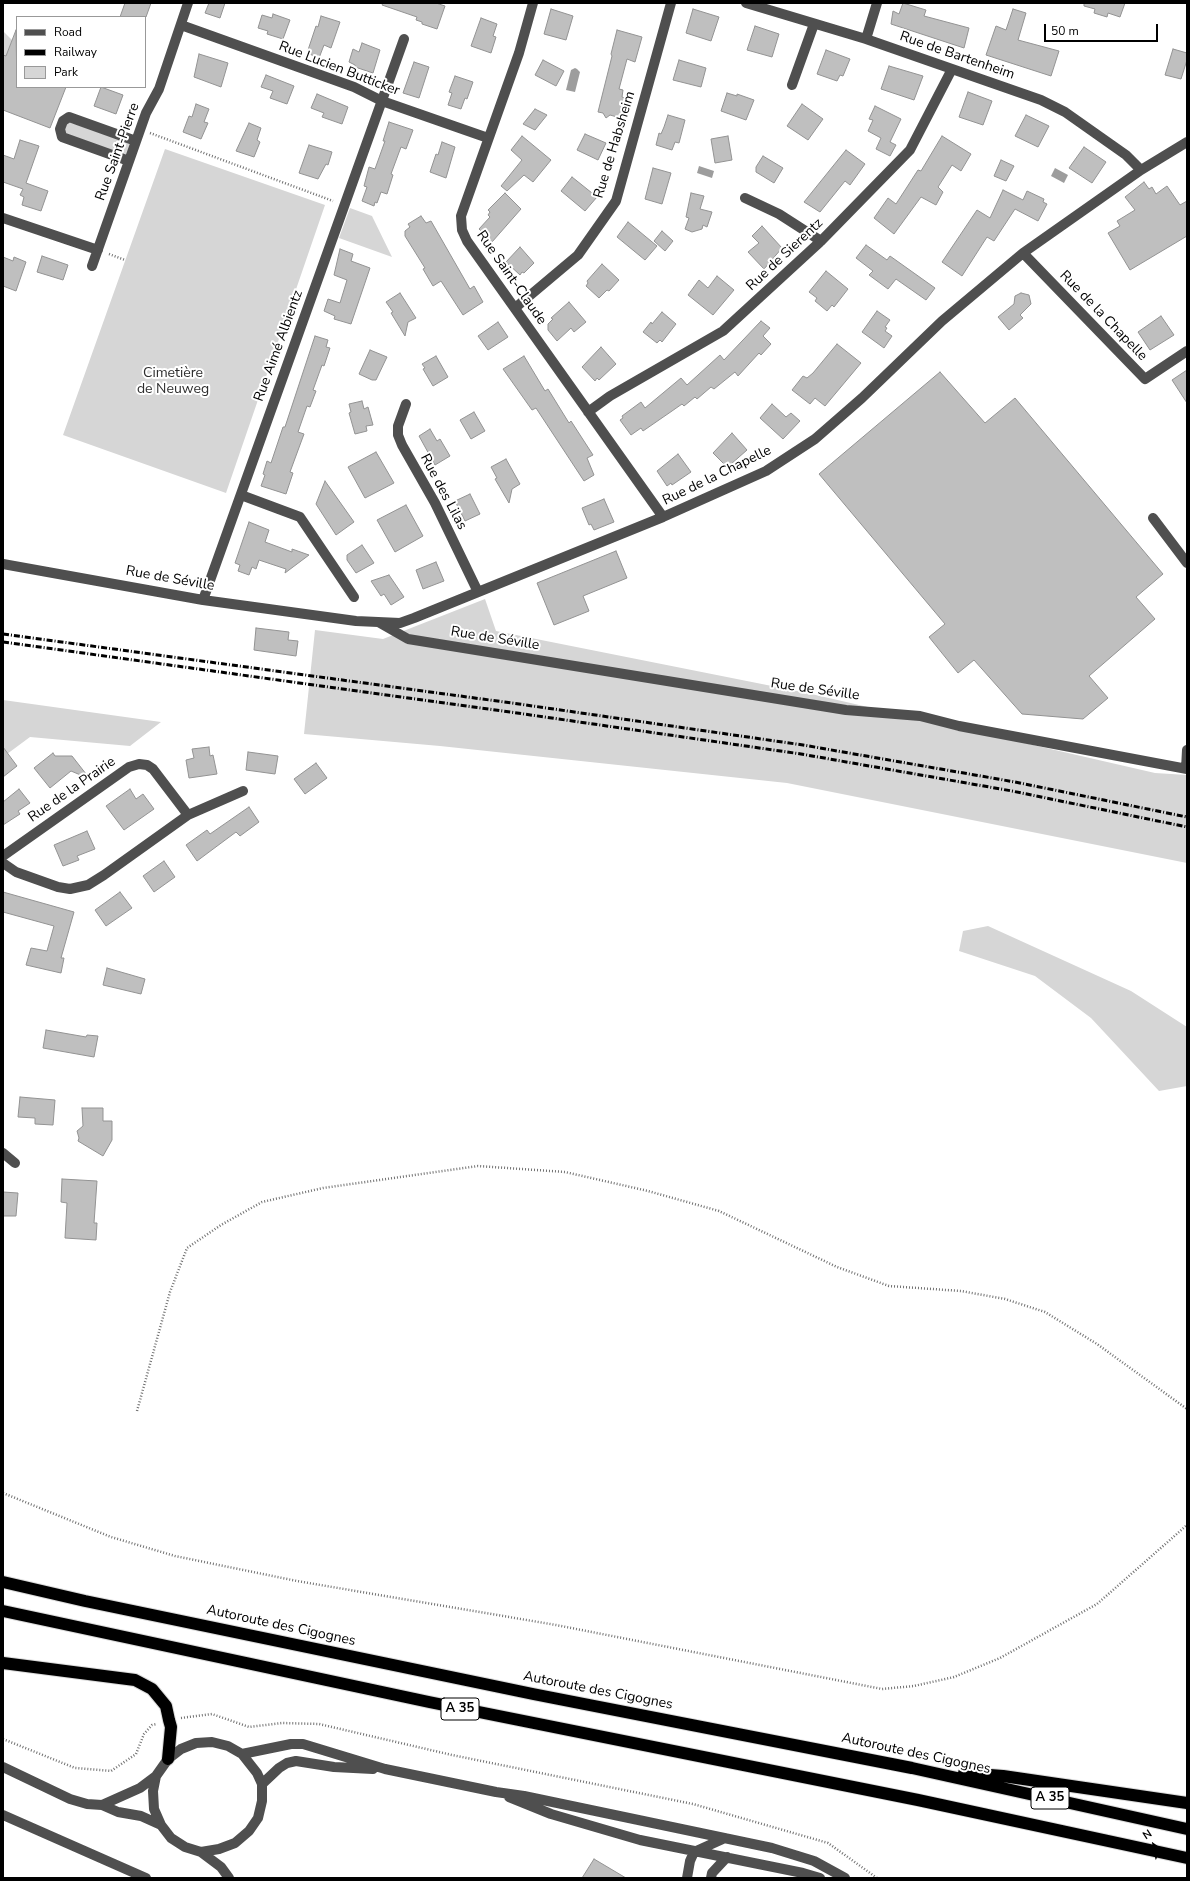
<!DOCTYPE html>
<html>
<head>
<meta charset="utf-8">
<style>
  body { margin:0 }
  #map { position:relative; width:1190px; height:1881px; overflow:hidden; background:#fff; font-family:"Nunito Sans",sans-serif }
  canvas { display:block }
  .frame { position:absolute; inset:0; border:4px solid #000; pointer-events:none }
  .legend { position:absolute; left:16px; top:16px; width:130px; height:72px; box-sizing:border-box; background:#fff; border:1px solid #999; margin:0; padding:5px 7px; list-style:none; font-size:12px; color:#000 }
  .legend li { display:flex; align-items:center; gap:8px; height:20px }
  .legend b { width:20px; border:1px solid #999 }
  .north { position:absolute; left:1134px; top:1825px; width:40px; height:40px; -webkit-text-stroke:3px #fff; paint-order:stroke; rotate:327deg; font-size:11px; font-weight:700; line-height:16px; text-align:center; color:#000 }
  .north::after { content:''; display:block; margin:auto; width:14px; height:18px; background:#000; clip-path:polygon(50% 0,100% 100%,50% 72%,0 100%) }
  .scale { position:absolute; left:1044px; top:24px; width:114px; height:18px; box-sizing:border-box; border:2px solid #000; border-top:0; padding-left:5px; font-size:12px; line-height:14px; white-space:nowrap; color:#000; -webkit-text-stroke:3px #fff; paint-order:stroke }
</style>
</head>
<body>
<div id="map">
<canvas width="1190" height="1881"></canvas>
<div class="frame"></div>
<ul class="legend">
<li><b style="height:5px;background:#4f4f4f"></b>Road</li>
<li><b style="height:5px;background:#000"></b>Railway</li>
<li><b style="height:11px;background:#d6d6d6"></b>Park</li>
</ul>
<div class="north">N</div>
<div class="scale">50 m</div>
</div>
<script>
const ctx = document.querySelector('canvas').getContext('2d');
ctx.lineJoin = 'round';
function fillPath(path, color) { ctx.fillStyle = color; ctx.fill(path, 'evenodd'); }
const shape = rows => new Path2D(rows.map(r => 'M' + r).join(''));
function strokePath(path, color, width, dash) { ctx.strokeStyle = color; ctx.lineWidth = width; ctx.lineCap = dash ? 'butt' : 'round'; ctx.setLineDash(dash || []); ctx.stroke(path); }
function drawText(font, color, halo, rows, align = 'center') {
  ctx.font = font + ' "Nunito Sans",sans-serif'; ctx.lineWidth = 4; ctx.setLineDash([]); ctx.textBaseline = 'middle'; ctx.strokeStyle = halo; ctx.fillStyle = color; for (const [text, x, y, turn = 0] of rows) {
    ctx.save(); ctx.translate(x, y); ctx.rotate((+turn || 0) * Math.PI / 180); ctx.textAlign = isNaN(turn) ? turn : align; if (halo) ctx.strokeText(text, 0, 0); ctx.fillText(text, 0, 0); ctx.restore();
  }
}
fillPath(shape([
  [3,31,12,40,6,56,3,55],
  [63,121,136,141,129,161,62,137],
  [165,149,325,205,226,493,63,435],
  [350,208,372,216,392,257,339,238],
  [485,599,496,631,807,693,1155,773,1187,775,1187,863,787,783,440,746,304,734,315,630,383,639],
  [3,700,161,722,130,746,30,737,3,757],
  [988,926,1131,991,1187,1027,1187,1086,1159,1091,1091,1018,1035,976,959,951,963,931]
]), '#d6d6d6');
fillPath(shape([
  [575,68,577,69,580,72,575,92,566,90,571,70],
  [699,166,714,171,712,178,697,173],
  [1055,168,1068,175,1064,183,1051,176]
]), '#9d9d9d');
const building = shape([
  [125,3,151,3,146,17,120,17,125,3],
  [209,3,225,3,220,18,205,13,209,3],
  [383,3,436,3,445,6,437,29,422,24,422,22,416,20,417,17,382,5,383,3],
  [903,3,926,10,924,16,969,28,964,48,891,24,893,11,899,14,903,3],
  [1084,3,1125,3,1120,17,1108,13,1107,17,1094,13,1095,9,1084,6,1084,3],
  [551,9,573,16,566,40,544,34,551,9],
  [693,9,719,17,711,41,686,33,693,9],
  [1013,9,1026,13,1018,40,1059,51,1051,76,986,55,996,26,1006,30,1013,9],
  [273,14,290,20,283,39,267,34,268,31,258,28,262,15,272,18,273,14],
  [321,16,340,22,331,48,324,45,319,58,307,53,316,26,318,27,321,16],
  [481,18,497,24,493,36,496,37,491,53,471,46,481,18],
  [755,26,779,34,772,57,747,50,755,26],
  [16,30,17,87,66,87,50,128,3,110,3,55,6,56,16,30],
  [617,30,642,37,635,62,627,59,619,89,623,90,622,97,625,98,621,114,617,117,610,115,606,118,603,113,598,112,612,56,611,54,617,30],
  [362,43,380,50,373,73,355,67,355,65,349,62,353,49,359,52,362,43],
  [1173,49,1187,53,1187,60,1181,79,1165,75,1173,49],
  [826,50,850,59,843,76,840,75,837,81,817,74,826,50],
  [199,54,228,63,221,87,194,77,199,54],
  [543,60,564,71,556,86,535,75,543,60],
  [679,60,706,68,701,87,673,80,679,60],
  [414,62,429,67,419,98,403,93,414,62],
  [889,66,923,76,914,100,881,89,889,66],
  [266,75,294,86,287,104,270,98,273,91,261,87,266,75],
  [455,76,473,82,467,99,465,98,461,109,448,105,452,93,449,92,455,76],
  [101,87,123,95,116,114,94,106,101,87],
  [968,92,992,101,983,125,959,117,968,92],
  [727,93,737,96,737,94,754,100,746,120,721,111,727,93],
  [317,94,348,107,342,124,322,117,324,113,311,108,317,94],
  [196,104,209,109,204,122,208,123,201,139,183,132,189,116,192,117,196,104],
  [802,104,823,119,808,140,787,126,802,104],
  [875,106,901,119,890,142,896,145,890,156,876,149,881,138,868,131,873,120,869,119,875,106],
  [535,109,547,115,535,130,523,124,535,109],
  [668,115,685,120,679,143,675,142,672,150,656,145,659,133,661,134,664,127,668,115],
  [1026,115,1049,126,1038,147,1015,136,1026,115],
  [389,122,413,130,406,149,401,147,391,174,393,175,387,194,381,192,377,203,375,202,374,206,362,201,367,187,364,186,369,167,375,169,385,141,383,141,389,122],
  [249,123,261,128,257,140,260,142,254,157,236,151,249,123],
  [585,134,606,143,598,160,577,150,585,134],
  [522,136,551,160,533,182,524,175,507,191,501,186,522,160,511,150,522,136],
  [728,136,732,160,715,163,711,139,728,136],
  [942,136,971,154,961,171,952,165,938,187,943,192,936,205,921,197,894,234,874,218,888,198,896,204,918,170,921,171,942,136],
  [20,140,39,146,26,183,48,191,41,211,22,205,24,197,20,195,23,189,3,182,3,155,14,159,20,140],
  [442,142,455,147,446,178,430,172,436,154,438,155,442,142],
  [309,145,332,152,328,165,326,164,318,179,299,173,309,145],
  [1084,147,1106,162,1092,183,1069,168,1084,147],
  [846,150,865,164,850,185,845,181,820,212,804,202,846,150],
  [763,156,783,168,774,183,756,172,756,167,763,156],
  [1001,160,1014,166,1006,181,994,176,1001,160],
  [653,168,671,173,662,204,645,199,653,168],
  [572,177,597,197,585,211,561,191,572,177],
  [1144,182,1149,189,1152,187,1156,194,1167,186,1180,205,1187,201,1187,236,1130,270,1108,233,1120,226,1117,221,1135,210,1125,197,1144,182],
  [1003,190,1023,200,1027,191,1044,199,1043,202,1047,204,1038,221,1015,209,994,241,987,237,962,276,942,262,977,210,990,218,1003,190],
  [505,193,521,209,492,242,479,229,490,217,488,215,490,212,488,210,505,193],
  [691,193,704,196,700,209,712,212,707,227,703,225,702,229,692,232,685,229,689,218,686,217,691,193],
  [421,216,426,223,431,221,470,289,474,286,483,302,463,315,441,281,433,286,423,269,425,268,405,236,405,231,410,227,408,224,421,216],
  [628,222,657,246,645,260,617,237,628,222],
  [762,226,782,248,764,269,748,252,759,243,752,236,762,226],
  [662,231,673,241,665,251,654,241,662,231],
  [866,245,887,260,890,256,935,288,926,300,896,279,888,289,869,275,873,271,856,258,866,245],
  [520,247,534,263,524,273,522,272,520,275,506,262,520,247],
  [340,249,353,254,351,261,370,268,351,324,334,319,335,316,324,311,328,299,340,303,347,280,334,275,340,249],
  [42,256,68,265,63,280,37,272,42,256],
  [3,257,13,261,14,257,26,262,16,291,3,286,3,257],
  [602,264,619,280,609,291,607,290,599,298,586,286,588,283,587,281,602,264],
  [826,271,848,289,834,307,832,305,827,311,815,301,817,298,809,292,826,271],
  [717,276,734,290,713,315,688,295,699,280,708,288,717,276],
  [400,293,416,318,408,322,405,336,391,313,393,312,386,302,400,293],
  [1021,293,1029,295,1031,304,1020,315,1023,318,1009,330,998,317,1014,304,1015,296,1021,293],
  [569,302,586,322,574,332,571,328,557,341,548,330,548,324,553,319,551,318,569,302],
  [877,311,890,320,885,327,887,328,885,331,892,336,884,348,862,332,877,311],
  [662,312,676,324,662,342,660,340,657,343,643,332,651,322,652,324,662,312],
  [1161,316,1174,335,1150,350,1138,332,1161,316],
  [761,321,770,328,763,336,771,344,761,355,759,353,738,376,735,372,714,389,711,387,697,399,695,397,684,406,682,404,672,411,643,431,641,428,631,435,620,420,623,418,622,416,641,402,645,408,681,378,687,385,720,355,724,360,761,321],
  [498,322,508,337,488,350,478,336,498,322],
  [315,336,328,340,326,347,330,348,324,366,322,365,313,390,316,391,310,407,307,406,298,432,304,434,290,472,293,473,286,494,261,486,265,475,263,474,267,461,271,463,283,427,285,427,315,336],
  [837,344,861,363,825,406,815,398,810,404,792,390,803,376,807,378,813,373,837,344],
  [601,347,616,364,599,380,597,378,595,381,582,367,601,347],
  [370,350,387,357,376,380,372,380,359,374,370,350],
  [436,356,448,377,433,386,423,369,425,368,422,364,436,356],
  [524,356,545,391,548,389,569,423,571,421,593,455,587,458,594,475,584,481,536,408,532,410,503,369,524,356],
  [1187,370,1187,403,1172,380,1187,370],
  [940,372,985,423,1015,398,1163,574,1136,597,1155,619,1089,676,1108,698,1083,719,1022,714,974,660,958,673,929,637,945,624,819,474,940,372],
  [362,401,364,409,368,407,373,425,366,426,367,431,355,434,349,413,351,412,349,404,362,401],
  [772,404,786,417,791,413,800,421,783,439,760,418,772,404],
  [474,412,485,431,471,439,460,420,474,412],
  [430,429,437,441,440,439,450,456,435,465,419,436,430,429],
  [732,433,747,450,730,465,728,464,726,466,713,453,732,433],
  [376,452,394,483,365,498,348,467,376,452],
  [678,454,691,472,672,485,671,483,667,486,657,471,678,454],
  [506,459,520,484,512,489,509,503,495,479,497,478,491,467,506,459],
  [325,481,354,522,336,535,316,504,325,481],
  [470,494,480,514,465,521,455,501,470,494],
  [604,499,614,522,594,530,591,524,589,525,582,508,604,499],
  [406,505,423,536,395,552,377,520,406,505],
  [249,522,269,530,265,542,292,552,292,549,309,555,285,573,286,569,259,560,256,569,252,567,249,575,238,571,240,565,235,563,249,522],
  [362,545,374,563,356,573,347,560,347,555,362,545],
  [616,551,627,578,583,596,589,611,554,625,537,583,616,551],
  [436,562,444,581,423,589,416,570,436,562],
  [389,575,404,597,391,605,384,594,381,596,371,581,389,575],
  [256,628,289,632,288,640,298,641,296,656,254,650,256,628],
  [3,747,17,766,3,777,3,747],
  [209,747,210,756,213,755,217,774,189,778,186,760,194,758,192,749,209,747],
  [248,752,278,756,275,774,246,770,248,752],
  [53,753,55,756,72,756,90,779,71,771,50,788,34,768,53,753],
  [316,763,327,778,305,794,294,779,316,763],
  [19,789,30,803,18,811,20,814,3,825,3,802,19,789],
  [130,789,136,799,143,794,154,809,124,830,106,806,130,789],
  [249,807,259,822,240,836,236,832,197,861,186,845,207,830,210,834,249,807],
  [87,831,95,849,77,856,79,860,63,866,54,845,87,831],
  [164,861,175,877,154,892,143,876,164,861],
  [3,892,74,912,61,958,64,958,61,973,26,965,31,948,47,951,54,926,3,912,3,892],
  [120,892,132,908,106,926,95,910,120,892],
  [107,968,145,979,141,994,103,985,107,968],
  [46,1030,86,1037,87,1035,98,1036,94,1057,43,1048,46,1030],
  [20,1097,55,1100,53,1125,35,1124,35,1118,18,1117,20,1097],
  [82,1108,103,1108,103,1121,112,1121,112,1140,103,1156,78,1141,79,1138,77,1131,83,1126,82,1108],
  [62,1179,97,1181,94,1223,97,1223,96,1240,65,1238,67,1203,61,1202,62,1179],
  [3,1192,18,1193,16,1216,3,1216,3,1192],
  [594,1859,626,1878,582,1878,594,1859]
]);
fillPath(building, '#bfbfbf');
strokePath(building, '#939393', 1);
const highway = shape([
  [3,1582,85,1601,533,1694,912,1768,1187,1829],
  [3,1611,429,1702,918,1800,1187,1858],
  [3,1663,135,1680,152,1689,166,1706,169,1720,171,1727,168,1759],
  [964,1773,1003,1776,1187,1803]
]);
strokePath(highway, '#dbdbdb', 14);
strokePath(shape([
  [150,133,333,201],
  [109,254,125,260],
  [137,1411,170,1292,187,1248,221,1225,262,1202,323,1188,478,1166,565,1172,648,1191,719,1211,837,1267,889,1286,961,1291,1005,1299,1045,1312,1097,1344,1187,1409],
  [3,1493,111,1537,175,1556,297,1581,556,1625,882,1689,914,1686,954,1677,1000,1658,1097,1604,1187,1525],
  [181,1718,212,1714,249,1727,282,1723,319,1724,452,1755,693,1804,828,1843,877,1878],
  [3,1739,75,1768,111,1771,136,1754,144,1734,152,1725,157,1724]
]), '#717171', 2.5, [1, 2]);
strokePath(shape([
  [533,3,519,53,461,216,462,230,467,241,663,517],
  [746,3,866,39,1041,100,1065,112,1126,155,1141,170],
  [181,25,354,87,382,101,488,138],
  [866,39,877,3],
  [792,85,814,24],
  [129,161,62,137,60,129,63,121,69,117,136,141],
  [745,198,779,214,821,241],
  [3,218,98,250],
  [1023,253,1145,379,1187,351],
  [92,266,146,113,159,89,188,3],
  [515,308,578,255,616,201,671,3],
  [406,404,398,426,398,435,402,445,435,503,478,592],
  [588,412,610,396,723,331,821,241,910,150,952,69],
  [241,495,300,517,354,597],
  [1153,518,1187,563],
  [3,564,203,600,356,621,400,623,414,618,663,517,766,471,815,439,862,398,942,321,1023,253,1141,170,1187,142],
  [203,600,404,39],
  [380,623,408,639,846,710,920,716,959,726,1187,769],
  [1186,769,1187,750],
  [3,856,129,767,139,764,147,765,153,769,188,815],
  [3,863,16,872,58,887,70,889,88,885,104,875,188,815,243,791],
  [3,1153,15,1163],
  [242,1754,291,1744,303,1744,385,1769,496,1792,524,1796,772,1848,814,1861,845,1878],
  [3,1767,70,1799,87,1804,102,1805,118,1812,141,1816,161,1825],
  [262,1784,279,1768,287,1763,296,1761,334,1767,373,1769],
  [509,1797,551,1814,640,1840,803,1873,820,1878],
  [102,1805,140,1788,156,1776,168,1759,181,1749,196,1743,212,1742,228,1746,242,1754,257,1773,262,1784,262,1801,258,1818,249,1831,235,1843,219,1849,201,1852,185,1847,171,1838,161,1825,154,1809,153,1791,156,1776],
  [3,1815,146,1878],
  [201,1852,221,1867,229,1878],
  [687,1878,690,1861,694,1852,725,1838],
  [711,1878,712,1873,727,1857]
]), '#4f4f4f', 10);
strokePath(highway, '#000', 12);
strokePath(shape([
  [3,634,519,704,803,745,1015,782,1187,817],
  [3,642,517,713,801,754,1012,791,1187,827]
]), '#000', 3, [6, 2, 1, 2]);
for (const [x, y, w] of [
  [460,1709,38],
  [1050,1798,38]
]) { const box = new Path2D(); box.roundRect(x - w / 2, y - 11, w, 22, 3); ctx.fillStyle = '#fff'; ctx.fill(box); strokePath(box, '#000', 1); }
drawText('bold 13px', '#000', null, [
  ["A 35",460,1709],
  ["A 35",1050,1798]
]);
drawText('14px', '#000', '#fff', [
  ["Rue de Bartenheim",957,56,19],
  ["Rue Lucien Butticker",339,69,21],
  ["Rue de Habsheim",615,145,-73],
  ["Rue Saint-Pierre",118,152,-70],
  ["Rue de Sierentz",785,255,-43],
  ["Rue Saint-Claude",511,278,55],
  ["Rue de la Chapelle",1103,316,46],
  ["Rue Aimé Albientz",279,346,-70],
  ["Rue de la Chapelle",717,476,-26],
  ["Rue des Lilas",443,492,62],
  ["Rue de Séville",170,579,10],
  ["Rue de Séville",495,639,9],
  ["Rue de Séville",815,690,8],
  ["Rue de la Prairie",72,790,-35],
  ["Autoroute des Cigognes",281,1626,12],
  ["Autoroute des Cigognes",598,1691,11],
  ["Autoroute des Cigognes",916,1754,12]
]);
drawText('14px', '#2d2d2d', '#fff', [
  ["Cimetière",173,374],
  ["de Neuweg",173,390]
]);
</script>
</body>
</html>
